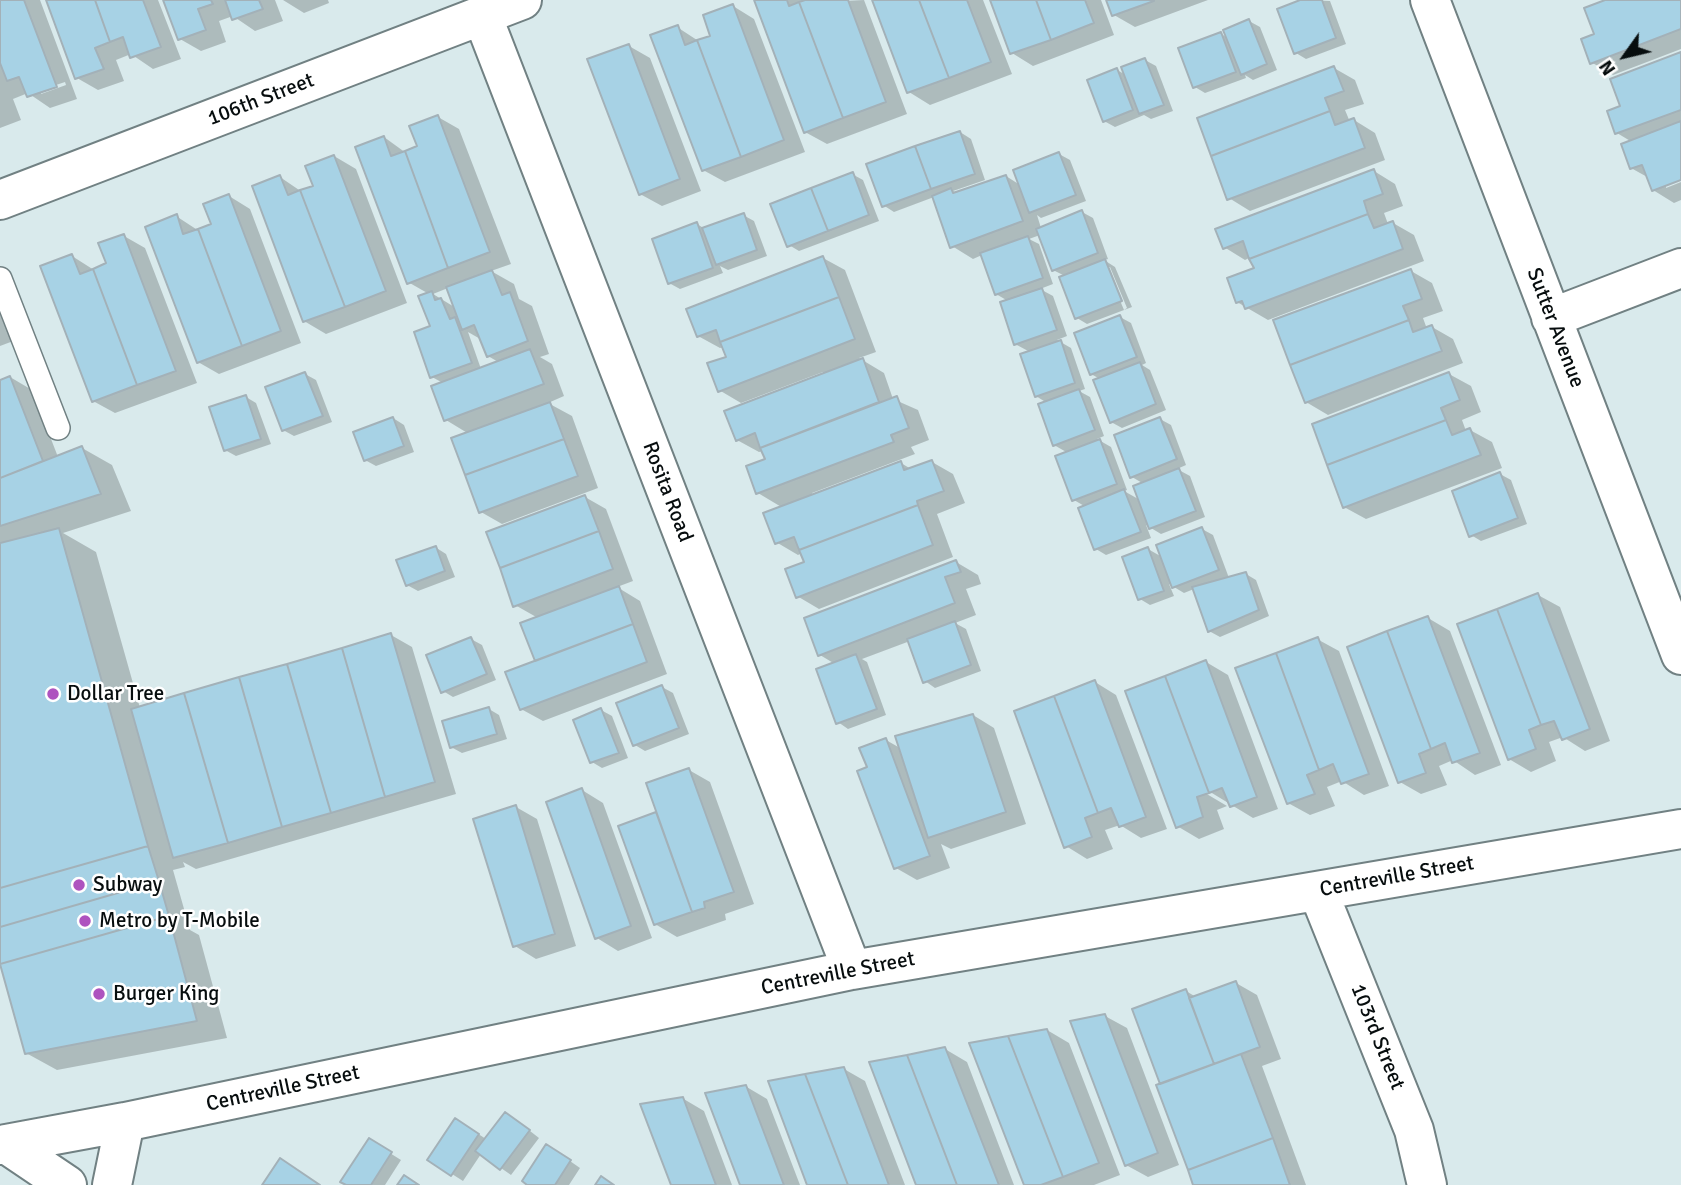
<!DOCTYPE html>
<html>
<head>
<meta charset="utf-8">
<style>
  body { margin:0 }
  #map { position:relative; width:1681px; height:1185px; overflow:hidden; background:#d9eaec; font-family:Signika,sans-serif }
  canvas { display:block }
  .north { position:absolute; left:1590px; top:21px; width:70px; height:70px; -webkit-text-stroke:5px #fff; paint-order:stroke; rotate:236deg; font-size:19px; font-weight:700; line-height:28px; text-align:center; color:#070d0e }
  .north::after { content:''; display:block; margin:auto; width:24px; height:32px; background:#070d0e; clip-path:polygon(50% 0,100% 100%,50% 72%,0 100%) }
</style>
</head>
<body>
<div id="map">
<canvas width="1681" height="1185"></canvas>
<div class="north">N</div>
</div>
<script>
const ctx = document.querySelector('canvas').getContext('2d');
ctx.lineJoin = 'round';
function fillPath(path, color) { ctx.fillStyle = color; ctx.fill(path, 'evenodd'); }
const shape = rows => new Path2D(rows.map(r => 'M' + r).join(''));
function strokePath(path, color, width, dash) { ctx.strokeStyle = color; ctx.lineWidth = width; ctx.lineCap = dash ? 'butt' : 'round'; ctx.setLineDash(dash || []); ctx.stroke(path); }
function drawText(font, color, halo, rows, align = 'center') {
  ctx.font = font + ' Signika,sans-serif'; ctx.lineWidth = 5; ctx.setLineDash([]); ctx.textBaseline = 'middle'; ctx.strokeStyle = halo; ctx.fillStyle = color; for (const [text, x, y, turn = 0] of rows) {
    ctx.save(); ctx.translate(x, y); ctx.rotate((+turn || 0) * Math.PI / 180); ctx.textAlign = isNaN(turn) ? turn : align; if (halo) ctx.strokeText(text, 0, 0); ctx.fillText(text, 0, 0); ctx.restore();
  }
}
fillPath(shape([
  [0,0,40,0,77,99,50,108,28,93,13,99,21,120,0,128],
  [65,82,66,85,41,94,41,90],
  [48,0,158,0,181,59,153,69,131,54,116,60,124,81,98,90,77,78],
  [165,0,275,0,283,21,255,31,233,16,219,21,226,42,201,51,180,39],
  [283,0,328,0,329,3,304,13],
  [755,0,803,0,804,3,864,0,907,114,827,144,805,132],
  [874,0,983,0,1012,74,930,105,909,92],
  [992,0,1101,0,1114,35,1033,66,1012,53],
  [1108,0,1208,0,1135,27,1114,15],
  [1305,0,1330,1,1346,44,1306,59,1296,53],
  [1610,0,1681,0,1681,49,1613,75,1591,62,1597,35],
  [733,6,754,19,805,152,725,182,703,170,677,27,700,42,713,37],
  [1249,21,1260,27,1277,70,1253,80,1245,75,1246,78,1205,93,1195,87,1221,34,1228,38],
  [629,46,650,58,701,191,662,206,640,194],
  [1681,54,1681,178,1666,184,1666,188,1681,182,1681,200,1674,203,1653,190,1649,178,1631,168,1632,142,1617,133,1623,107],
  [1145,60,1156,66,1173,111,1151,119,1144,115,1115,127,1104,121,1117,70,1126,75],
  [1334,68,1355,80,1364,104,1345,110,1350,122,1354,120,1375,133,1385,160,1250,211,1229,198],
  [438,117,459,129,511,264,491,271,514,284,519,299,532,306,549,354,540,357,552,364,564,396,548,403,572,416,598,488,502,524,481,512,469,434,446,420,443,383,432,377,429,294,408,282,384,137,406,153,419,147],
  [448,288,456,308,433,294],
  [468,332,482,340,488,356,500,363,481,369],
  [960,132,971,139,985,180,953,191,957,193,1006,176,1020,185,1059,154,1070,160,1086,201,1041,218,1037,215,1041,228,1082,212,1093,218,1108,259,1104,260,1115,267,1132,307,1087,324,1077,318,1065,276,1053,270,1040,235,1029,239,1039,244,1053,284,1040,289,1053,296,1067,336,1057,340,1071,348,1085,389,1079,391,1090,397,1104,436,1097,439,1111,447,1127,490,1124,491,1140,500,1144,484,1132,477,1160,419,1171,425,1186,465,1177,469,1190,476,1205,517,1161,534,1146,525,1151,538,1106,555,1096,549,1086,507,1074,500,1068,453,1054,445,1047,403,1036,396,1030,352,1015,344,1008,301,996,294,982,255,973,259,952,246,934,197,894,212,883,205],
  [1106,267,1110,267,1127,308,1124,310],
  [334,156,356,169,407,303,326,334,304,321,280,177,302,192,315,187],
  [1374,171,1395,184,1403,206,1384,213,1388,224,1393,223,1414,235,1424,261,1268,320,1237,302,1256,269,1251,257,1245,260,1224,247],
  [852,174,863,180,879,221,799,251,789,245],
  [229,196,250,209,301,343,219,374,198,362,176,216,199,231,213,225],
  [743,215,754,221,767,256,728,270,720,266,723,273,680,289,669,283,697,224,705,229],
  [124,236,145,248,197,383,115,413,93,401,72,256,94,270,108,264],
  [823,258,845,270,876,352,859,358,884,373,893,399,918,410,929,440,911,447,915,454,812,493,813,496,901,463,911,469,932,462,953,474,965,503,937,514,953,557,819,609,797,596,806,563,802,553,798,555,776,542,783,508,758,493,767,460,763,451,759,452,737,440,824,375,823,372,741,403,719,390,728,358,724,347,720,348,698,336],
  [1411,271,1432,283,1443,311,1423,318,1427,329,1432,327,1453,339,1463,363,1328,415,1306,402],
  [0,297,16,340,0,346],
  [1120,317,1131,323,1146,363,1142,365,1150,370,1166,410,1122,428,1111,422,1100,379,1091,374],
  [305,374,316,380,332,422,294,436,283,430],
  [1449,374,1471,386,1481,412,1462,420,1466,431,1470,430,1492,442,1502,468,1366,519,1344,507],
  [10,377,32,390,58,457,82,448,112,465,131,511,63,533,96,552,140,708,391,635,412,647,456,794,196,869,183,862,185,867,173,870,190,930,199,935,227,1038,57,1070,26,1053,0,961,0,381],
  [246,397,256,403,271,444,236,456,225,450],
  [393,418,404,425,414,452,376,466,365,460],
  [1500,474,1511,480,1527,524,1481,541,1471,535],
  [585,497,606,509,633,581,617,587,640,601,667,674,543,721,521,709,537,662,538,618,515,605],
  [1202,529,1213,535,1229,578,1246,574,1256,580,1269,616,1220,637,1209,631,1194,589,1184,593,1169,584,1174,596,1150,605,1140,599,1148,549,1162,557],
  [435,547,446,554,455,577,418,591,407,585],
  [956,562,978,575,981,584,966,589,976,615,955,623,966,629,981,671,935,688,925,681,910,641,862,659,867,662,886,715,848,729,838,722,835,664,820,655],
  [1538,595,1560,607,1610,741,1585,751,1563,737,1549,742,1556,761,1531,772,1509,759],
  [1428,618,1450,631,1501,765,1475,775,1453,760,1439,766,1447,785,1421,794,1400,782],
  [471,639,482,645,496,680,453,697,443,691],
  [1317,639,1339,651,1389,786,1364,795,1342,781,1327,787,1335,806,1310,815,1288,803],
  [1206,662,1228,675,1278,809,1253,818,1202,787,1200,790,1227,806,1217,810,1224,829,1199,839,1177,826],
  [1095,682,1116,695,1167,829,1141,838,1120,825,1105,830,1113,849,1087,859,1066,846],
  [662,687,673,693,689,734,645,751,635,745],
  [489,709,499,715,507,739,462,753,451,747],
  [601,710,612,716,628,758,602,768,592,762],
  [973,715,994,728,1026,824,951,849,941,844,950,868,917,880,896,868,869,768,886,740,900,748],
  [689,770,710,782,754,904,725,914,726,920,677,937,655,924,620,827,658,813],
  [582,790,603,803,652,938,618,951,597,938],
  [516,807,537,819,576,946,536,959,515,946],
  [1236,983,1257,995,1281,1059,1262,1066,1306,1185,1195,1185,1162,1085,1186,991,1196,997],
  [1105,1016,1127,1028,1179,1165,1148,1177,1126,1165],
  [1047,1030,1069,1043,1120,1175,1094,1185,1026,1185],
  [945,1049,967,1062,1014,1185,918,1185],
  [844,1069,865,1081,905,1185,809,1185],
  [745,1086,767,1099,800,1185,742,1185],
  [682,1098,704,1111,732,1185,673,1185],
  [516,1120,539,1138,511,1175,481,1154,463,1181,430,1160,466,1126,486,1139],
  [369,1140,401,1160,385,1185,349,1185],
  [557,1152,580,1168,569,1185,531,1185]
]), '#0003');
const building = shape([
  [0,0,24,0,57,87,27,97,19,77,7,81,0,63,0,0],
  [46,0,95,0,110,42,95,48,104,69,75,79,46,0],
  [95,0,143,0,161,47,130,58,123,37,110,42,95,0],
  [163,0,211,0,213,4,198,9,206,30,178,40,163,0],
  [225,0,259,0,263,9,232,20,225,0],
  [754,0,787,0,789,6,799,2,843,118,804,133,754,0],
  [805,0,848,0,886,102,843,118,799,2,805,0],
  [872,0,919,0,949,78,907,93,872,0],
  [919,0,967,0,991,62,949,78,919,0],
  [990,0,1036,0,1051,40,1010,54,990,0],
  [1036,0,1085,0,1094,23,1051,40,1036,0],
  [1106,0,1154,0,1154,1,1112,16,1106,0],
  [1300,0,1322,0,1336,38,1294,54,1277,9,1300,0],
  [1605,0,1681,0,1681,29,1590,64,1581,39,1594,34,1584,8,1605,0],
  [733,4,784,140,741,157,697,40,710,36,703,15,733,4],
  [1249,19,1267,64,1241,75,1223,30,1249,19],
  [678,25,685,45,697,40,741,157,702,171,650,35,678,25],
  [1221,32,1236,72,1193,88,1178,48,1221,32],
  [629,44,680,179,639,195,587,59,629,44],
  [1681,52,1681,110,1615,134,1607,111,1620,106,1610,79,1681,52],
  [1145,58,1164,105,1139,114,1121,67,1145,58],
  [1334,66,1344,91,1325,98,1330,111,1211,156,1197,118,1334,66],
  [1117,68,1133,110,1103,122,1087,80,1117,68],
  [1330,111,1335,125,1354,118,1365,148,1227,200,1211,156,1330,111],
  [438,115,490,252,448,268,405,151,417,146,409,126,438,115],
  [1681,121,1681,180,1652,191,1642,165,1630,169,1621,144,1681,121],
  [960,131,975,174,931,189,915,146,960,131],
  [384,136,391,156,405,151,448,268,407,284,355,147,384,136],
  [915,146,931,189,882,207,866,164,915,146],
  [1059,152,1076,195,1029,213,1013,170,1059,152],
  [334,155,386,291,345,307,300,190,313,186,305,166,334,155],
  [1374,169,1383,194,1364,201,1368,214,1249,259,1243,241,1223,249,1215,229,1374,169],
  [853,172,869,215,828,231,811,188,853,172],
  [280,175,288,195,300,190,345,307,303,322,252,186,280,175],
  [1006,175,1023,221,950,248,932,196,951,188,953,193,1006,175],
  [811,188,828,231,787,247,770,204,811,188],
  [229,194,281,331,242,346,198,229,211,224,203,204,229,194],
  [1082,210,1098,253,1052,271,1036,229,1082,210],
  [744,213,757,250,716,265,702,228,744,213],
  [177,214,183,234,198,229,242,346,197,363,145,227,177,214],
  [1368,214,1374,228,1393,221,1403,249,1245,309,1242,301,1236,303,1227,278,1254,268,1249,259,1368,214],
  [697,222,713,268,668,284,652,239,697,222],
  [124,234,176,371,137,385,93,269,106,263,98,243,124,234],
  [1028,236,1043,278,995,295,980,253,1028,236],
  [72,254,80,274,93,269,137,385,92,402,40,266,72,254],
  [823,256,839,297,720,342,716,330,697,337,686,309,823,256],
  [1105,259,1122,301,1075,319,1059,277,1105,259],
  [1411,269,1422,299,1403,306,1409,320,1290,365,1273,320,1411,269],
  [492,270,502,295,510,292,528,341,487,357,474,325,462,330,446,287,492,270],
  [1042,288,1057,330,1014,345,1000,302,1042,288],
  [432,291,435,300,441,298,450,319,455,317,472,363,430,378,414,332,430,326,418,296,432,291],
  [839,297,855,339,718,392,707,363,726,357,720,342,839,297],
  [1120,315,1137,357,1090,375,1074,333,1120,315],
  [1409,320,1413,332,1432,325,1442,351,1305,403,1290,365,1409,320],
  [1061,340,1075,383,1035,397,1020,354,1061,340],
  [530,349,544,384,444,421,431,386,530,349],
  [863,358,879,402,760,448,755,433,736,441,724,411,863,358],
  [1140,362,1156,404,1110,423,1093,380,1140,362],
  [305,372,323,416,282,431,265,387,305,372],
  [1449,372,1460,400,1441,408,1446,420,1327,465,1312,424,1449,372],
  [10,376,43,461,0,478,0,380,10,376],
  [1079,389,1095,430,1053,446,1038,404,1079,389],
  [246,395,261,439,224,451,209,407,246,395],
  [897,396,909,428,891,435,894,442,756,494,746,466,765,459,760,448,897,396],
  [550,402,564,439,465,475,451,438,550,402],
  [393,417,404,446,364,461,353,432,393,417],
  [1160,417,1177,459,1130,478,1114,435,1160,417],
  [1446,420,1452,435,1470,428,1481,455,1343,508,1327,465,1446,420],
  [564,439,578,476,479,513,465,475,564,439],
  [1100,439,1117,484,1072,501,1055,456,1100,439],
  [82,446,101,494,0,526,0,478,82,446],
  [932,460,944,491,917,501,918,505,799,550,794,537,775,544,763,513,901,461,904,470,932,460],
  [1179,468,1196,511,1149,529,1133,486,1179,468],
  [1500,472,1518,518,1469,537,1452,491,1500,472],
  [1124,489,1141,532,1094,550,1078,508,1124,489],
  [585,495,599,531,500,568,486,532,585,495],
  [918,505,933,545,796,598,785,569,804,562,799,550,918,505],
  [1202,527,1219,570,1172,588,1156,545,1202,527],
  [59,528,148,846,0,888,0,543,59,528],
  [599,531,613,569,513,607,500,568,599,531],
  [436,546,445,571,406,586,396,560,436,546],
  [1148,547,1164,591,1138,600,1122,557,1148,547],
  [956,560,961,572,945,577,955,603,818,656,804,618,956,560],
  [1246,572,1259,610,1208,632,1192,587,1246,572],
  [619,586,633,624,535,661,520,623,619,586],
  [1538,593,1590,729,1562,740,1554,721,1541,725,1497,609,1538,593],
  [1497,609,1541,725,1529,730,1536,749,1508,760,1457,624,1497,609],
  [1428,616,1480,753,1452,763,1445,743,1431,749,1387,631,1428,616],
  [955,621,971,665,923,683,907,639,955,621],
  [633,624,647,662,520,710,505,672,633,624],
  [1387,631,1431,749,1419,754,1426,773,1398,783,1347,647,1387,631],
  [391,633,435,782,385,797,342,648,391,633],
  [471,637,487,674,441,693,426,655,471,637],
  [1318,637,1369,774,1341,784,1333,764,1319,770,1276,653,1318,637],
  [342,648,385,797,331,813,287,664,342,648],
  [1276,653,1319,770,1307,775,1315,794,1287,804,1235,668,1276,653],
  [856,654,877,709,836,724,816,669,856,654],
  [1206,660,1257,797,1230,807,1222,788,1209,793,1165,676,1206,660],
  [287,664,331,813,282,827,239,677,287,664],
  [1165,676,1209,793,1197,797,1203,817,1176,828,1125,691,1165,676],
  [239,677,282,827,228,843,184,693,239,677],
  [1095,680,1146,817,1119,827,1111,808,1098,813,1054,696,1095,680],
  [662,685,679,728,633,746,616,703,662,685],
  [184,693,228,843,173,858,131,709,184,693],
  [1054,696,1098,813,1085,818,1092,837,1064,848,1014,711,1054,696],
  [489,707,497,734,450,748,442,721,489,707],
  [601,708,619,753,590,763,573,720,601,708],
  [973,714,1006,812,928,838,895,736,973,714],
  [886,738,930,856,894,869,857,771,867,767,859,748,886,738],
  [689,768,734,892,704,902,705,908,692,912,646,783,689,768],
  [582,788,631,926,595,939,546,802,582,788],
  [516,805,555,934,513,947,473,819,516,805],
  [656,812,692,912,654,925,618,826,656,812],
  [148,846,159,881,0,927,0,888,148,846],
  [159,881,169,916,0,964,0,927,159,881],
  [169,916,197,1021,25,1054,0,964,169,916],
  [1236,981,1260,1047,1214,1064,1189,998,1236,981],
  [1186,989,1214,1064,1160,1084,1132,1009,1186,989],
  [1105,1014,1158,1153,1125,1166,1070,1021,1105,1014],
  [1047,1029,1099,1163,1063,1177,1008,1036,1047,1029],
  [1008,1036,1063,1177,1041,1185,1024,1185,969,1043,1008,1036],
  [945,1047,999,1185,957,1185,907,1055,945,1047],
  [1241,1054,1273,1138,1188,1170,1156,1085,1241,1054],
  [907,1055,957,1185,916,1185,869,1062,907,1055],
  [844,1067,889,1185,848,1185,805,1074,844,1067],
  [805,1074,848,1185,807,1185,768,1081,805,1074],
  [746,1085,784,1185,740,1185,705,1093,746,1085],
  [683,1097,716,1185,671,1185,640,1104,683,1097],
  [505,1112,530,1130,500,1170,475,1151,505,1112],
  [455,1118,479,1134,451,1176,427,1160,455,1118],
  [369,1138,392,1152,371,1185,346,1185,340,1182,369,1138],
  [1273,1138,1290,1185,1193,1185,1188,1170,1273,1138],
  [546,1144,571,1160,555,1185,527,1185,522,1181,546,1144],
  [280,1158,320,1185,262,1185,280,1158],
  [404,1175,419,1185,397,1185,404,1175],
  [601,1176,614,1185,595,1185,601,1176]
]);
fillPath(building, '#a7d2e5');
strokePath(building, '#a3b1b8', 2);
const lane = shape([
  [0,279,58,428]
]);
const street = shape([
  [1430,0,1681,655],
  [482,15,852,970],
  [0,200,522,0],
  [1551,318,1681,268],
  [1318,891,1414,1130,1427,1185],
  [6,1144,67,1185],
  [0,1145,125,1122,852,970,1681,829],
  [112,1185,125,1122]
]);
strokePath(lane, '#718183', 26);
strokePath(street, '#718183', 42);
strokePath(lane, '#fff', 23);
strokePath(street, '#fff', 38);
for (const [x, y, r, color] of [
  [53,694,7,"#ae53bf"],
  [79,885,7,"#ae53bf"],
  [85,921,7,"#ae53bf"],
  [99,994,7,"#ae53bf"]
]) { const dot = new Path2D(); dot.arc(x, y, r, 0, 2 * Math.PI); ctx.fillStyle = color; ctx.fill(dot); strokePath(dot, '#fff', 2.5); }
drawText('21px', '#070d0e', '#fff', [
  ["106th Street",261,100,-21],
  ["Sutter Avenue",1555,328,69],
  ["Rosita Road",667,492,69],
  ["Centreville Street",1397,877,-10],
  ["Centreville Street",838,974,-11],
  ["103rd Street",1377,1037,68],
  ["Centreville Street",283,1089,-12]
]);
drawText('21px', '#070d0e', '#fff', [
  ["Dollar Tree",67,694],
  ["Subway",93,885],
  ["Metro by T-Mobile",99,921],
  ["Burger King",113,994]
], 'left');
</script>
</body>
</html>
